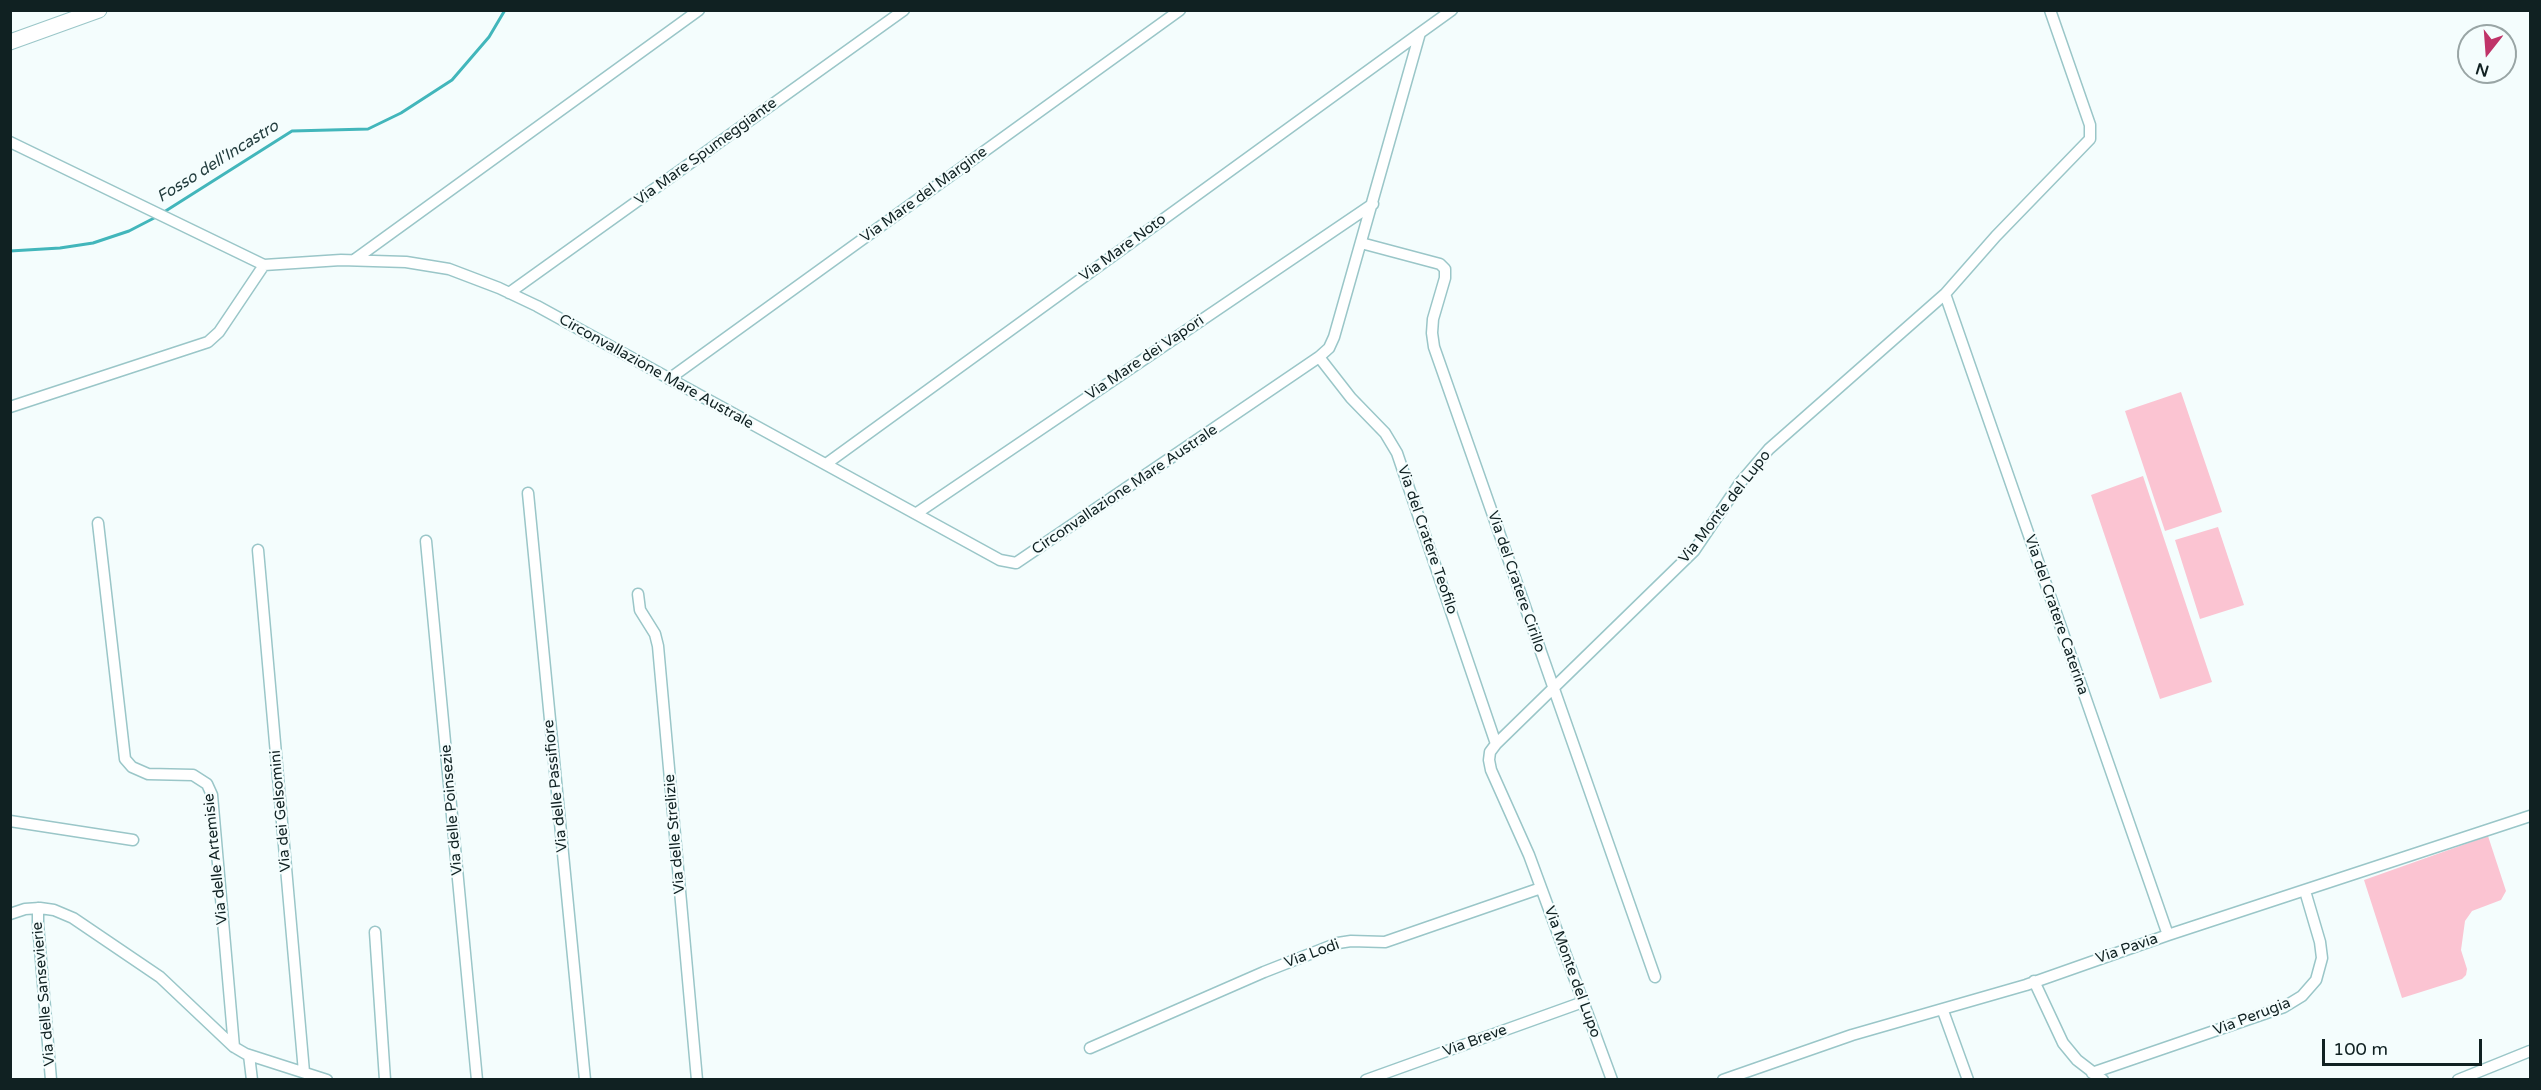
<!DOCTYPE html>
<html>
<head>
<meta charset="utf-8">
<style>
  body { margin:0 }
  #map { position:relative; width:2541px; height:1090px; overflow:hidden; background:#f4fdfd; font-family:"Varela Round",sans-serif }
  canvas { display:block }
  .frame { position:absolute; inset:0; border:12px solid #102122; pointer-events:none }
  .north { position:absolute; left:2457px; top:24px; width:60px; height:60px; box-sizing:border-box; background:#f4fdfd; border:2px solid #99a5a5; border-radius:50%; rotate:197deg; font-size:16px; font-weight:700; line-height:24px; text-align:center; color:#102122 }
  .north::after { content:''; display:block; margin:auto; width:21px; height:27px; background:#c03469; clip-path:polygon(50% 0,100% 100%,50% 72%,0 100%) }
  .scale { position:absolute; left:2322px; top:1039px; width:160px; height:27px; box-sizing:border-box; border:3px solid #102122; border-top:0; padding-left:8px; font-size:18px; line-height:21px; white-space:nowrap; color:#102122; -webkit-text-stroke:4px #f4fdfd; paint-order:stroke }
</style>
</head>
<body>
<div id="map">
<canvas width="2541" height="1090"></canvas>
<div class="frame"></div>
<div class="north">N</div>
<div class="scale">100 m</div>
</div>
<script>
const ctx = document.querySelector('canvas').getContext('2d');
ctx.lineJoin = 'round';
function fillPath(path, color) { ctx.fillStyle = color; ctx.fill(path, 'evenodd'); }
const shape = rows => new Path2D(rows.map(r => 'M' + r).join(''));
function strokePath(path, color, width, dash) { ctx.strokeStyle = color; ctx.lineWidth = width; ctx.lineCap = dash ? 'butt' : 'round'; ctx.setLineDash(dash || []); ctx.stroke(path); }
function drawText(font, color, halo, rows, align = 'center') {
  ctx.font = font + ' "Varela Round",sans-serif'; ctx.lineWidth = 4.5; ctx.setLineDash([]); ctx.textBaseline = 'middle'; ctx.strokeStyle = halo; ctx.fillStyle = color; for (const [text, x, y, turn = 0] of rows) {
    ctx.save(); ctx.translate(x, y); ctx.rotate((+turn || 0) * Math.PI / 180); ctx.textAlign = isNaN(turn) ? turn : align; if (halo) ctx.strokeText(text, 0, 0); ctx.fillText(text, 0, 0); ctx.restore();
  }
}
fillPath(shape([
  [2181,392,2222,512,2165,531,2125,411],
  [2143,476,2212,682,2160,699,2091,495],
  [2218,527,2244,605,2200,619,2175,540],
  [2488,836,2506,891,2501,900,2472,911,2465,921,2461,950,2467,969,2466,975,2462,979,2402,998,2364,880]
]), '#fbc4d2');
strokePath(shape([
  [164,212,292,131,368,129,401,113,452,80,489,37,505,10],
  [10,251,60,248,93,243,129,231,158,216]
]), '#42b6bb', 3);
const street = shape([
  [10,142,264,265,341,260,406,262,449,269,499,288,537,306,1000,560,1016,563,1319,357,1329,348,1334,337,1420,33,1452,10],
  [1361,243,1440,264,1445,269,1445,278,1433,319,1432,333,1434,347,1655,977],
  [354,260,699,10],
  [509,293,904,10],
  [1945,294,2168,935],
  [1319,357,1351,398,1385,433,1397,453,1496,744],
  [669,379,1180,10],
  [10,407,208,342,219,332,264,265],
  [826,464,1420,33],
  [528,493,585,1080],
  [917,513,1373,204],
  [98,523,125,759,132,767,148,774,193,775,207,784,212,795,234,1047],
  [426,541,477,1080],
  [258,550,304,1072],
  [638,594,640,610,655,634,658,646,697,1080],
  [10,821,133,840],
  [38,908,38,924,51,1080],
  [10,914,25,909,40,908,54,910,73,918,160,977,234,1047,246,1054,327,1080],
  [375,932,385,1080],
  [2034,981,2063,1043,2077,1060,2103,1080],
  [1943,1011,1968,1080],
  [1090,1048,1264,972,1338,943,1351,941,1385,942,1541,888],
  [249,1055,252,1080],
  [2092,1073,2284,1007,2302,996,2316,980,2322,958,2320,942,2305,891],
  [1366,1080,1583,1002],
  [1612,1080,1529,855,1491,770,1489,760,1490,752,1496,744,1694,551,1740,483,1769,449,1945,294,1996,236,2090,139,2090,125,2050,10],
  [1723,1080,1852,1035,2026,985,2168,935,2530,816],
  [2458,1080,2530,1051]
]);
const secondary = shape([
  [10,42,99,10]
]);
strokePath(street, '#9ac6c8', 13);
strokePath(secondary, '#9ac6c8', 17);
strokePath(street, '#fff', 10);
strokePath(secondary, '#fff', 15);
drawText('15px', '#102122', '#f4fdfd', [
  ["Via Mare Spumeggiante",706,152,-36],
  ["Via Mare del Margine",924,195,-36],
  ["Via Mare Noto",1123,248,-36],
  ["Via Mare dei Vapori",1145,358,-34],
  ["Circonvallazione Mare Australe",656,372,29],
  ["Circonvallazione Mare Australe",1125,490,-34],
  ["Via Monte del Lupo",1725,507,-52],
  ["Via del Cratere Teofilo",1427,540,71],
  ["Via del Cratere Cirillo",1516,582,71],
  ["Via del Cratere Caterina",2056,615,71],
  ["Via delle Passifiore",556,786,-96],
  ["Via delle Poinsezie",452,810,-95],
  ["Via dei Gelsomini",281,811,-95],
  ["Via delle Strelizie",675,834,-95],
  ["Via delle Artemisie",216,859,-96],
  ["Via Pavia",2127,949,-19],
  ["Via Lodi",1312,954,-20],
  ["Via Monte del Lupo",1572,972,70],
  ["Via delle Sansevierie",44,994,-95],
  ["Via Perugia",2252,1017,-21],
  ["Via Breve",1475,1041,-20]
]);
drawText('italic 16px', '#233d3e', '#f4fdfd', [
  ["Fosso dell'Incastro",218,162,-32]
]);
</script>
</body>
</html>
